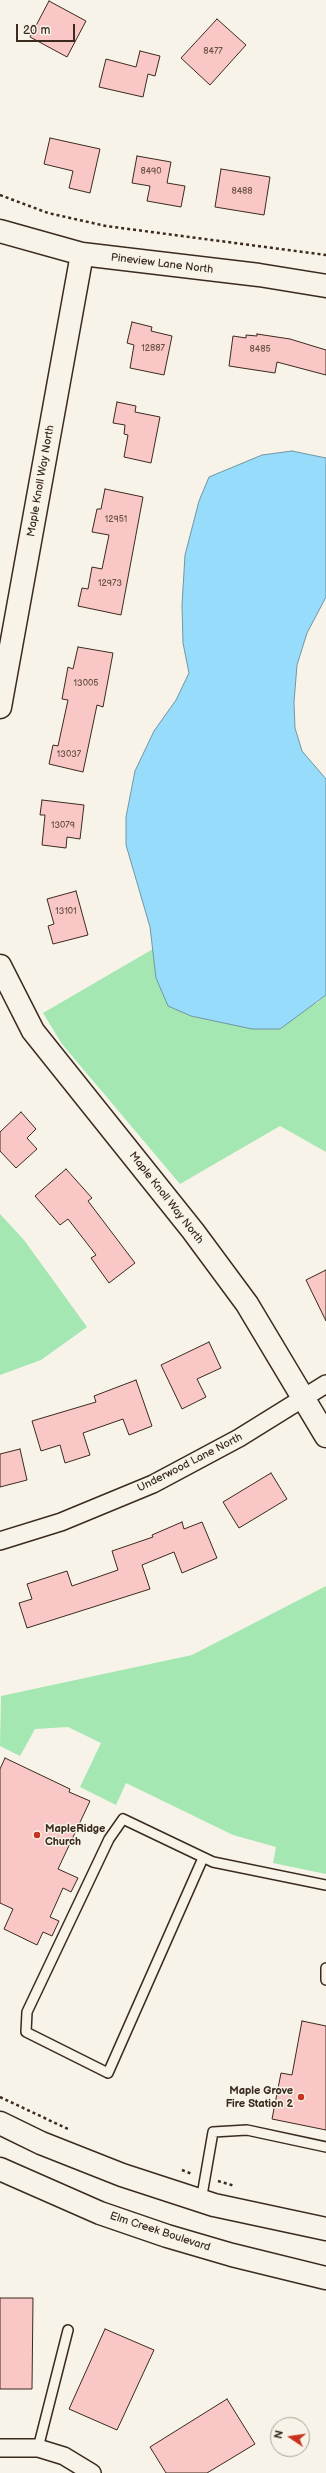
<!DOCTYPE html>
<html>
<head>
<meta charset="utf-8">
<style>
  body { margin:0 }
  #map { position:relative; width:326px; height:2473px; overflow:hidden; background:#f7f3e8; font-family:"Balsamiq Sans",sans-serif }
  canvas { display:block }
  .north { position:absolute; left:270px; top:2417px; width:40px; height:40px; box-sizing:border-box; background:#f7f3e8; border:1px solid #aca397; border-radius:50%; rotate:283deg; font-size:11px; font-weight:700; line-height:16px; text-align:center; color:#3b2a1e }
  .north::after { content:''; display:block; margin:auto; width:14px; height:18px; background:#c8321e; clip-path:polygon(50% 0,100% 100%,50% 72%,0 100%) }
  .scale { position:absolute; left:16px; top:24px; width:59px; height:18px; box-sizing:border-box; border:2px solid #3b2a1e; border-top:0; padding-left:5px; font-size:12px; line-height:14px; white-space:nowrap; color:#3b2a1e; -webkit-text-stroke:3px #f7f3e8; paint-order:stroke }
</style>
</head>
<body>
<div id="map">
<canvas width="326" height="2473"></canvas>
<div class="north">N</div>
<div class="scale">20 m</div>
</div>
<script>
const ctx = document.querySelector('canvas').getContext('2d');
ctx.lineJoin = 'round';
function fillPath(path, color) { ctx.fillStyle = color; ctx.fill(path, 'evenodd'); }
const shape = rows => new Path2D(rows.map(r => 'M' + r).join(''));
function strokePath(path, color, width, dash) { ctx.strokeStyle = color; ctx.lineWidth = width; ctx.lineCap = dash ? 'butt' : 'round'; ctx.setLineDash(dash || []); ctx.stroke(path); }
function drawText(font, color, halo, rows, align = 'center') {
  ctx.font = font + ' "Balsamiq Sans",sans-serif'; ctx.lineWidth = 3; ctx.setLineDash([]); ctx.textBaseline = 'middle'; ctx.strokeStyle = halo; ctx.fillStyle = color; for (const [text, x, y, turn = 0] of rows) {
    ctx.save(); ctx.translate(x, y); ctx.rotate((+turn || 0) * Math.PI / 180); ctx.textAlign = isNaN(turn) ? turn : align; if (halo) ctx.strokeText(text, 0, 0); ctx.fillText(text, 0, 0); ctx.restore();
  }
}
fillPath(shape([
  [153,949,156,978,191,1016,221,1022,317,1003,326,995,326,1152,280,1126,180,1184,62,1044,43,1013],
  [0,1214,24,1240,87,1327,41,1360,0,1375],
  [326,1586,326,1874,273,1863,276,1847,233,1835,126,1783,116,1805,80,1787,101,1743,68,1727,35,1729,20,1756,0,1746,1,1696,192,1655]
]), '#a4e7b2');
const water = shape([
  [292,451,326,458,326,597,307,633,297,665,294,702,295,728,302,751,326,779,326,995,280,1029,252,1029,191,1016,168,1006,156,978,150,927,126,845,126,817,135,771,154,731,176,700,189,673,183,643,182,605,185,555,199,501,209,477,262,455,292,451]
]);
fillPath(water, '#97dcfa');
strokePath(water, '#7295a2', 1);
const building = shape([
  [49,1,86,21,67,57,30,37,49,1],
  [217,19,246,45,210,85,181,58,217,19],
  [140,51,160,56,155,76,148,74,143,97,99,87,106,59,136,67,140,51],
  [50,138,100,149,90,193,69,188,73,171,44,164,50,138],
  [137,156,171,162,167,183,185,186,181,207,147,201,150,186,132,183,137,156],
  [221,169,270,177,264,215,215,207,221,169],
  [132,322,152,327,151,331,172,336,164,375,130,368,134,345,127,343,132,322],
  [257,334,290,339,326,350,326,375,277,362,275,373,229,366,233,336,246,338,246,335,257,336,257,334],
  [117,402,136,406,135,412,160,417,151,463,124,457,128,435,124,434,125,425,113,423,117,402],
  [105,489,143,497,121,615,78,606,82,588,88,589,92,567,102,569,109,535,92,532,97,509,101,509,105,489],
  [78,647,113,653,103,707,97,705,83,772,49,764,53,745,58,746,68,700,62,699,68,667,73,669,78,647],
  [42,800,84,805,80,839,67,837,66,848,42,845,45,815,40,815,42,800],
  [76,891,88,935,53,944,48,926,54,924,47,899,76,891],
  [21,1112,36,1129,27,1138,37,1149,16,1168,0,1151,0,1132,21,1112],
  [66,1169,92,1198,88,1201,135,1263,109,1283,91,1258,96,1255,68,1219,60,1225,35,1196,66,1169],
  [326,1270,326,1321,306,1280,326,1270],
  [209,1342,221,1368,197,1379,206,1397,182,1409,161,1365,209,1342],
  [136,1380,152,1426,129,1435,123,1419,83,1433,90,1455,65,1463,60,1445,41,1451,32,1421,96,1402,94,1396,136,1380],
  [20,1449,27,1480,0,1487,0,1454,20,1449],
  [271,1473,287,1499,239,1528,223,1502,271,1473],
  [182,1522,184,1529,202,1522,217,1558,182,1573,174,1552,142,1565,150,1589,27,1628,19,1603,32,1599,27,1584,67,1571,72,1586,118,1570,112,1551,153,1537,152,1535,182,1522],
  [5,1758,70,1789,69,1792,90,1801,58,1869,78,1878,71,1892,63,1888,50,1917,59,1921,52,1936,43,1932,37,1945,4,1929,13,1909,0,1903,0,1769,5,1758],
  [302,2021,326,2026,326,2130,272,2119,281,2073,292,2075,302,2021],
  [0,2298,33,2298,32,2389,0,2389,0,2298],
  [105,2329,154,2350,117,2430,69,2409,105,2329],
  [227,2399,255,2444,207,2473,166,2473,150,2447,227,2399]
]);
fillPath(building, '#f9c8c6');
strokePath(building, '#3b2a1e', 1);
const lane = shape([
  [203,1858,108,2073,26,2032,27,2012,109,1839,123,1819,213,1862,326,1885],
  [326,1968,326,1980],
  [201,2201,213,2132,247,2130,326,2147],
  [38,2448,68,2330]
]);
const street = shape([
  [0,1541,61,1522,153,1484,239,1438,326,1384],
  [0,2448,38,2448,64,2456,92,2473]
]);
const secondary = shape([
  [0,231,82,254,259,275,326,286],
  [0,707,82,254],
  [0,966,33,1031,193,1231,247,1304,326,1436],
  [0,2123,41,2143,122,2175,214,2205,326,2229],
  [0,2169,100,2213,167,2236,232,2255,326,2278]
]);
strokePath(lane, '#3b2a1e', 12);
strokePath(street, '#3b2a1e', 20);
strokePath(secondary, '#3b2a1e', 25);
strokePath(shape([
  [0,195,48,213,106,226,326,255],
  [0,2097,70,2130],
  [182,2170,192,2174],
  [218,2181,235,2186]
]), '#3b2a1e', 2.5, [3, 3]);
strokePath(lane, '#f7f3e8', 9);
strokePath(street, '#f7f3e8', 17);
strokePath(secondary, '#f7f3e8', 22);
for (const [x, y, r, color] of [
  [37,1835,4,"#c8321e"],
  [301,2097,4,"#c8321e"]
]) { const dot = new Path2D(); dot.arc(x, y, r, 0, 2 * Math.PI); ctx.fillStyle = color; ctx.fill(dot); strokePath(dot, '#f7f3e8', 1.5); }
drawText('9px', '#6a5248', null, [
  ["8477",213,52],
  ["8490",151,172],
  ["8488",242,192],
  ["12887",153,349],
  ["8485",260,350],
  ["12951",116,520],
  ["12973",110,584],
  ["13005",86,684],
  ["13037",69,755],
  ["13079",63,826],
  ["13101",66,912]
]);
drawText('11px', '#3b2a1e', '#f7f3e8', [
  ["Pineview Lane North",162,264,7],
  ["Maple Knoll Way North",41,481,-80],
  ["Maple Knoll Way North",166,1198,52],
  ["Underwood Lane North",190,1463,-27],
  ["Elm Creek Boulevard",160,2232,18]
]);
drawText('bold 11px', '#3b2a1e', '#f7f3e8', [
  ["MapleRidge",45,1829],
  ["Church",45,1842],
  ["Maple Grove",293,2091,"right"],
  ["Fire Station 2",293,2104,"right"]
], 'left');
</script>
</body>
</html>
